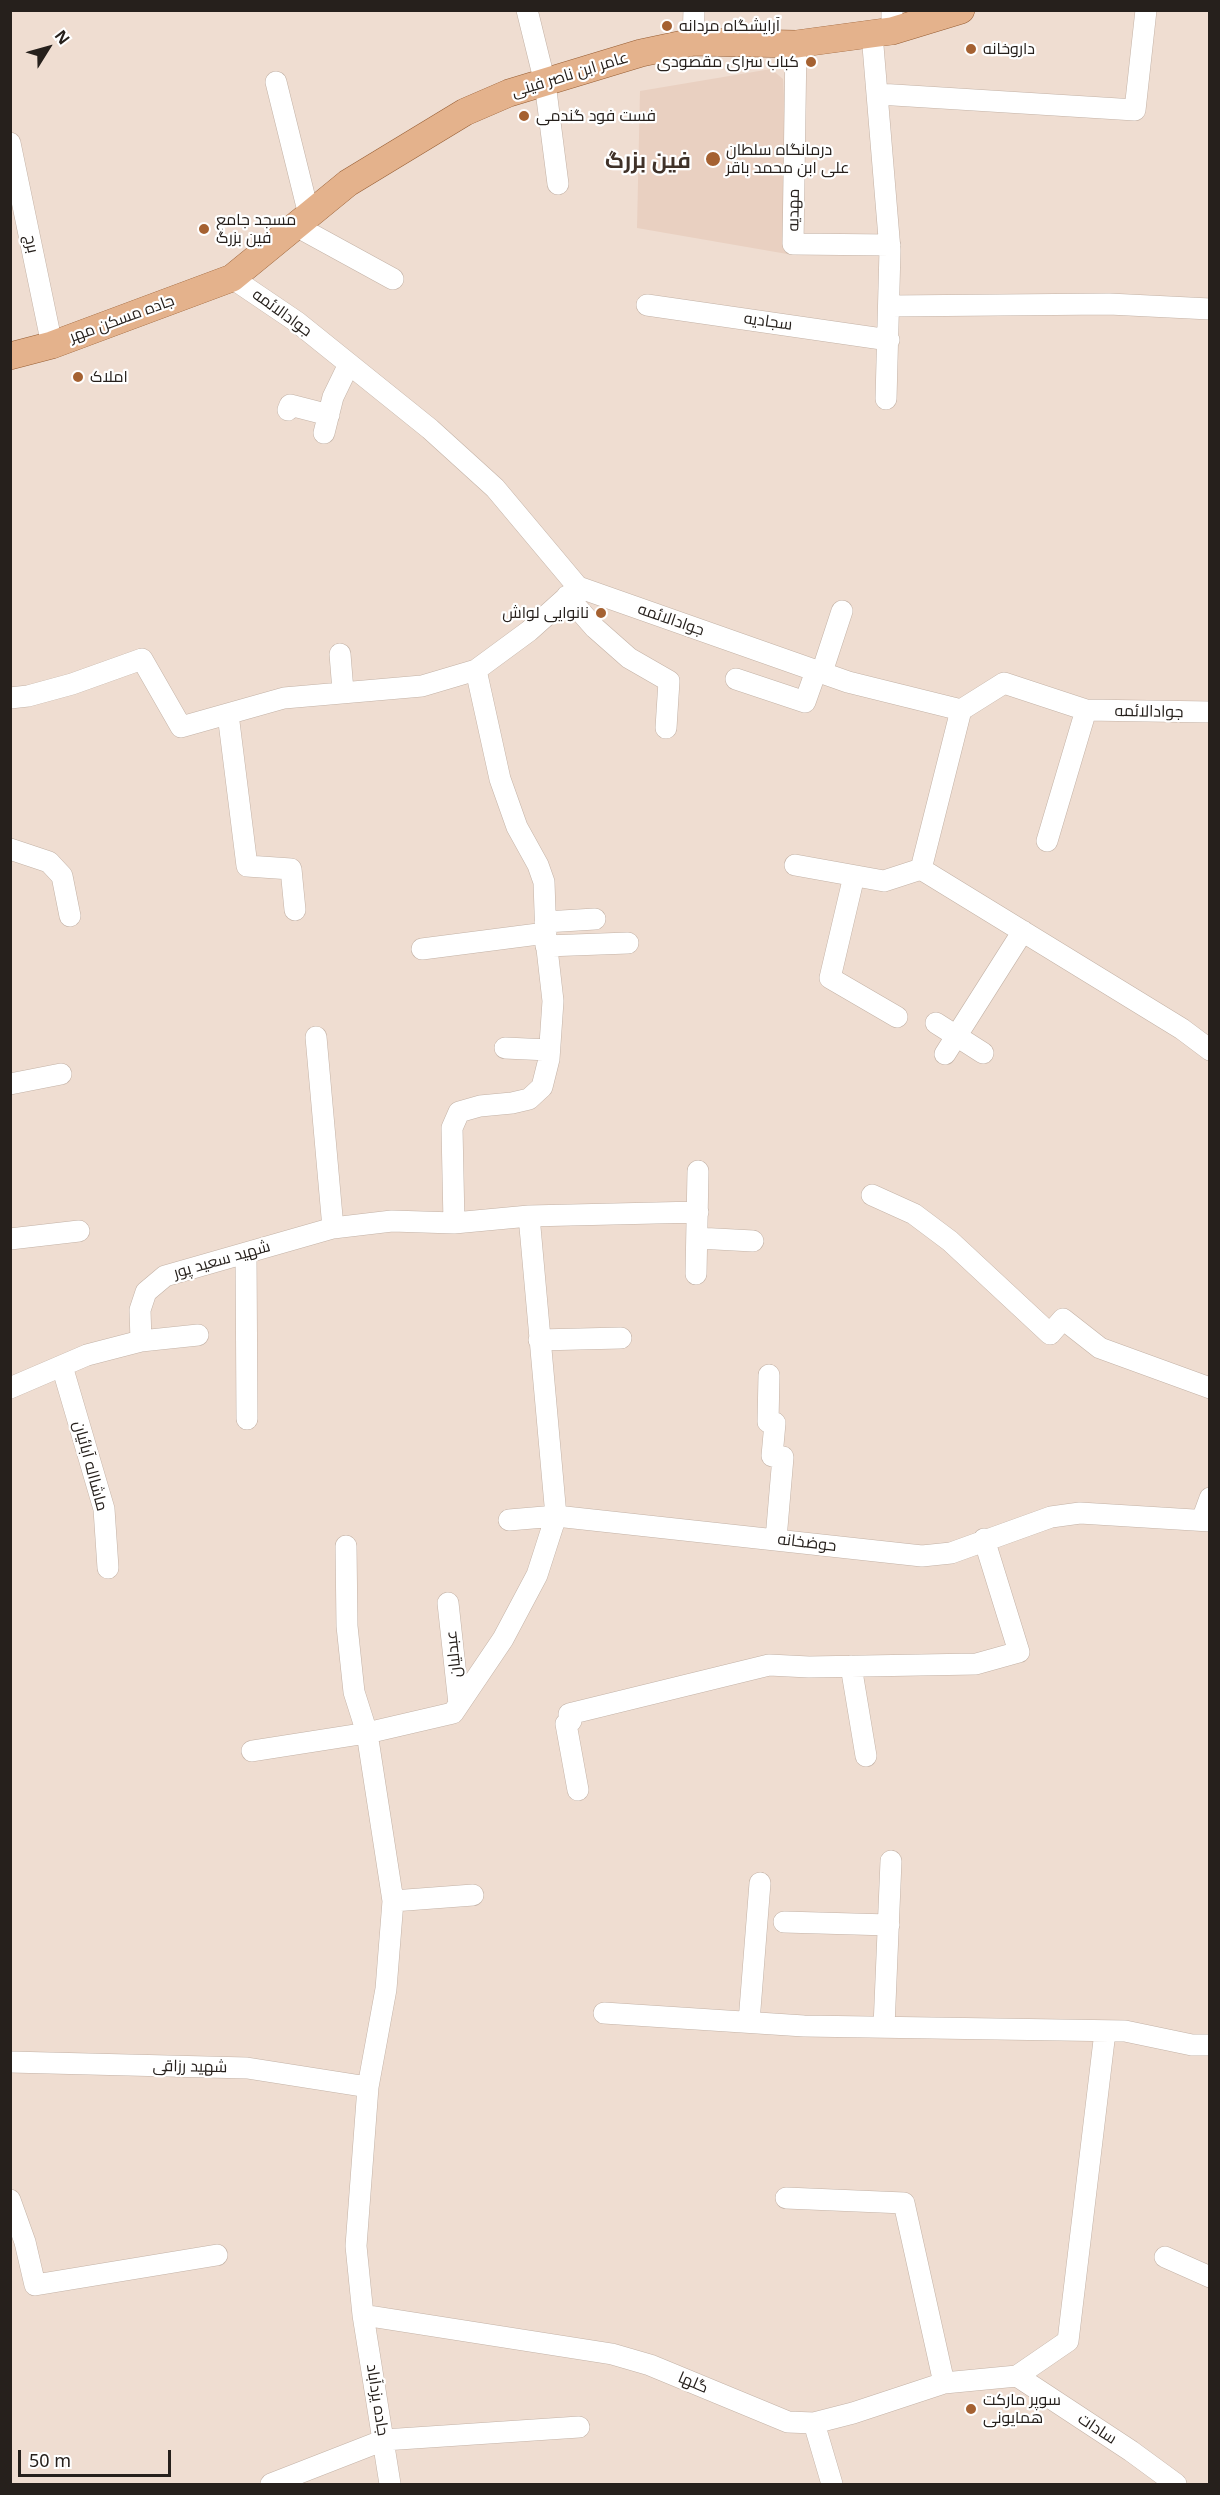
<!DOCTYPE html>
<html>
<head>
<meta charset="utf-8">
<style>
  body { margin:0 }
  #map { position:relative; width:1220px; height:2495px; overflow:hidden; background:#efddd1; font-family:"Noto Sans",sans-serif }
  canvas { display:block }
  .frame { position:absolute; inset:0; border:12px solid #26201c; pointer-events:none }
  .north { position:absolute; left:18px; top:18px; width:60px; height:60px; -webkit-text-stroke:4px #fff; paint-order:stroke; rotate:53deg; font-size:16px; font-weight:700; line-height:24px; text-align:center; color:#26201c }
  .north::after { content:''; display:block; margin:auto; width:21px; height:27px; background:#26201c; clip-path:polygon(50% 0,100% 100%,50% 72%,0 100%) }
  .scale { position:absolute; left:18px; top:2450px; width:153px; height:27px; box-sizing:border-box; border:3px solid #26201c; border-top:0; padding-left:8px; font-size:18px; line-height:21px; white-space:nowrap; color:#26201c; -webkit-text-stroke:4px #fff; paint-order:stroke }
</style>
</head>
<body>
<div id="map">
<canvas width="1220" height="2495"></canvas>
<div class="frame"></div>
<div class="north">N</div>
<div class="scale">50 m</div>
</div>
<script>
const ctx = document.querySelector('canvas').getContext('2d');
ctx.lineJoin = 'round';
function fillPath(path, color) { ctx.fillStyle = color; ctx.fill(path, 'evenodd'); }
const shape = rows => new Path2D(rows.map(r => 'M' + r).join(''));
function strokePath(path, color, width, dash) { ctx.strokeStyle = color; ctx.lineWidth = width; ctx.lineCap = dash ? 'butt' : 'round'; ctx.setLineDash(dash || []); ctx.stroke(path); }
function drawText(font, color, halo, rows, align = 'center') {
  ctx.font = font + ' "Noto Sans",Cairo,sans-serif'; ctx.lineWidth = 4.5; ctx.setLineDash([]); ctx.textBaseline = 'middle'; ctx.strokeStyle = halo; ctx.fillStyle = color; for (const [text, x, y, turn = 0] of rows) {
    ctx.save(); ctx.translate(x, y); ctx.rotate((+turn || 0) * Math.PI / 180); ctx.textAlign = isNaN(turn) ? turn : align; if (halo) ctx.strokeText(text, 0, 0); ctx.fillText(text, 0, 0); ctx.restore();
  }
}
fillPath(shape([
  [771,69,783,79,793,255,637,228,640,91]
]), '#e9d0c1');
const minor = shape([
  [527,10,545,83,558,184],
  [892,31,892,10],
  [872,34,890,250,886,399],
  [693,42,694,10],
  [796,44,793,244,890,245],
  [276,82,309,215],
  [878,94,1135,110,1146,10],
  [10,143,52,345],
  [298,227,393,279],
  [232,278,297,322,430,429,495,488,578,587,848,682,961,710,1004,683,1086,710,1210,712],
  [647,305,889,340],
  [891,306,1109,304,1210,309],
  [288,410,290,405,329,415],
  [324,433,333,397,349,364],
  [567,596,595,628,629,658,669,681,666,728],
  [340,654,343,691],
  [822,672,842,611],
  [736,679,805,702,816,671],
  [10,698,28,696,72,684,142,659,181,727,284,698,422,686,476,670],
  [961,710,921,869,1182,1029,1210,1050],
  [228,714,247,866,291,869,295,910],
  [1047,841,1086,710],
  [10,849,49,862,62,876,70,916],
  [795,865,884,881,921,869],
  [854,876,830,978,897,1017],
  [545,922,595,919],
  [546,946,628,943],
  [422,949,546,933],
  [936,1023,983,1053],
  [316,1037,333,1228],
  [505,1048,549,1050],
  [945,1054,1023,931],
  [10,1084,61,1074],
  [872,1195,914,1214,950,1241,1050,1334,1063,1319,1100,1348,1210,1388],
  [529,1216,698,1212],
  [697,1238,753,1241],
  [10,1239,79,1231],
  [246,1253,247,1419],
  [696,1274,698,1171],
  [539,1340,621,1338],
  [141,1341,198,1335],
  [62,1366,104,1509,108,1568],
  [769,1375,768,1422,775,1423,772,1456,783,1457,776,1539],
  [10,1388,87,1355,141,1341,140,1310,146,1292,165,1276,333,1228,392,1221,454,1223],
  [509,1520,556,1516,922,1556,951,1553,1051,1517,1080,1513,1210,1521],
  [1202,1520,1210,1498],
  [448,1603,459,1704],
  [851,1666,866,1756],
  [252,1751,367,1733,354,1692,347,1626,346,1546],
  [578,1790,566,1724,571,1721,569,1714,769,1665,809,1667,976,1664,1019,1652,984,1539],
  [393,1901,473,1895],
  [784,1922,889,1925],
  [604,2013,804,2026,1125,2031,1192,2045,1210,2045],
  [749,2022,760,1883],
  [884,2027,891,1861],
  [10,2062,247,2068,368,2087],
  [786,2198,904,2203,944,2383],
  [10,2200,25,2242,35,2285,217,2255],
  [1165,2257,1210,2277],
  [363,2315,612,2354,650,2365,788,2422,814,2423,853,2413,944,2383,1017,2376,1068,2341,1105,2032],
  [1017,2376,1131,2451,1176,2484],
  [814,2423,832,2484],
  [271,2484,384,2440,579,2427],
  [390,2484,363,2315,356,2246,368,2087,386,1989,393,1901,367,1733,453,1713,503,1639,537,1575,556,1516,529,1216,454,1223,452,1128,459,1112,480,1106,512,1103,529,1099,542,1087,549,1059,553,1001,546,940,544,882,538,865,517,827,500,779,476,670,529,631,578,587]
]);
const major = shape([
  [10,356,52,345,232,278,348,183,465,112,509,93,641,53,693,42,796,44,892,31,961,10]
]);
strokePath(minor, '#c3b2a6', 22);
strokePath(major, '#965d33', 28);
strokePath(minor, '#fff', 21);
strokePath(major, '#e4b28c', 27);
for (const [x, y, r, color] of [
  [667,26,6,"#a56131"],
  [971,49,6,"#a56131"],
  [811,62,6,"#a56131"],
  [524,116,6,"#a56131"],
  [713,159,8,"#a56131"],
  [204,229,6,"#a56131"],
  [78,377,6,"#a56131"],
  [601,613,6,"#a56131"],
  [971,2409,6,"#a56131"]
]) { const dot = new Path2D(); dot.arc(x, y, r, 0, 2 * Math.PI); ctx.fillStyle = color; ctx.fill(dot); strokePath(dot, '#fff', 2); }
drawText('16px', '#26201c', '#fff', [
  ["آرایشگاه مردانه",679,26],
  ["داروخانه",983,49],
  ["کباب سرای مقصودی",799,62,"right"],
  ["فست فود گندمی",536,116],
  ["درمانگاه سلطان",726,150],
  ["علی ابن محمد باقر",726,168],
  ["مسجد جامع",216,220],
  ["فین بزرگ",216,238],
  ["املاک",90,377],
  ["نانوایی لواش",589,613,"right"],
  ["سوپر مارکت",983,2400],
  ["همایونی",983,2418]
], 'left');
drawText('16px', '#26201c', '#fff', [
  ["عامر ابن ناصر فینی",570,75,-17],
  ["مهدیه",794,210,-89],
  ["برج",31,244,78],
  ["جوادالائمه",282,313,36],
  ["جاده مسکن مهر",122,319,-20],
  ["سجادیه",768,322,8],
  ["جوادالائمه",671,620,19],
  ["جوادالائمه",1149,712,1],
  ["شهید سعید پور",222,1260,-16],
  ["ماشااله آبائیان",90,1466,75],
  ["حوضخانه",807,1543,7],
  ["عبدلیان",454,1654,-96],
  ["شهید رزاقی",190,2067,1],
  ["گلها",693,2383,23],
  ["جاده یزدآباد",377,2400,81],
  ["سادات",1097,2429,33]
]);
drawText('bold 22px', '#403229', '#fff', [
  ["فین بزرگ",648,162]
]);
</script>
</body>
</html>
